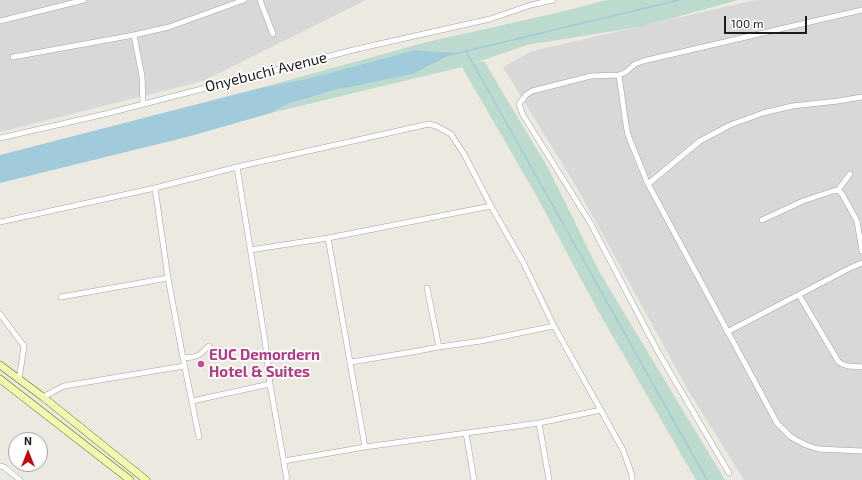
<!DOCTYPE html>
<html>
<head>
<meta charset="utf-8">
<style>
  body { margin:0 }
  #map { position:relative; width:862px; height:480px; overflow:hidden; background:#ece9e0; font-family:"Exo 2",sans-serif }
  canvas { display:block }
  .north { position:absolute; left:8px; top:432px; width:40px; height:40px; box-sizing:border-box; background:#fff; border:1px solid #a4a4a4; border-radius:50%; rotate:0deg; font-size:11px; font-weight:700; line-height:16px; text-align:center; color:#1b1b1b }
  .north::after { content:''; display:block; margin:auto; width:14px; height:18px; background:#c20a04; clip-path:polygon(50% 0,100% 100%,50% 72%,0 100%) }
  .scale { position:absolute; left:724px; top:16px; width:83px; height:18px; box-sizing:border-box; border:2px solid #1b1b1b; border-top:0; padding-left:5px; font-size:12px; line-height:14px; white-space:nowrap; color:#1b1b1b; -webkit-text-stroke:3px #fff; paint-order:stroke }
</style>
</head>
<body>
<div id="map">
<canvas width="862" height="480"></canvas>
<div class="north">N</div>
<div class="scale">100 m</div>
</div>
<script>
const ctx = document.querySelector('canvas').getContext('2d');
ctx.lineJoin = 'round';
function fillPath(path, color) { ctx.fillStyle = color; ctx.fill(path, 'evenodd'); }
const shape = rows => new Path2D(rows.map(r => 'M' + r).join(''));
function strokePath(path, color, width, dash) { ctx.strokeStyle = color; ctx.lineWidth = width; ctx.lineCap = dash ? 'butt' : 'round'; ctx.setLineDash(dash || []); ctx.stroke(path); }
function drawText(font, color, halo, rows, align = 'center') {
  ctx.font = font + ' "Exo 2",sans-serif'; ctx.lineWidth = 3.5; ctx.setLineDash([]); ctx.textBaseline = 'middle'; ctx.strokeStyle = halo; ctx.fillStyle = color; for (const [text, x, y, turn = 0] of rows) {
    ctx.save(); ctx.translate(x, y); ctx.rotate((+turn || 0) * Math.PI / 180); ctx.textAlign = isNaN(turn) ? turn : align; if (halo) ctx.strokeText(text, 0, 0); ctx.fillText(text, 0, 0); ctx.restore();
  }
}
fillPath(shape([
  [0,0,366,0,203,81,0,132],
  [756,0,862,0,862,480,744,480,688,390,580,193,503,67,532,51]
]), '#d9d8d8');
fillPath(shape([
  [607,0,738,0,644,26,527,45,471,64,484,61,548,168,600,273,725,480,696,480,597,309,536,195,462,67,271,113,287,104,341,89,315,77,260,88,427,42,552,14]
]), '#bddace');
fillPath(shape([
  [416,50,454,53,412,74,340,89,287,104,271,113,187,137,0,183,0,155,260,88,315,77]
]), '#a1cbda');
strokePath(shape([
  [466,51,707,480],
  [450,55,679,0]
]), '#a1cbda', 1.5);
const street = shape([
  [260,0,273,34],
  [0,21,84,0],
  [134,35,142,76,143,104],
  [13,57,134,35,169,27,244,0],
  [619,75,626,125,628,135,647,182,777,423,791,437,806,445,818,449,862,451],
  [0,138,105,114,357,49,490,19,531,5,553,0],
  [237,167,265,341,270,384,287,480],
  [648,184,700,141,730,125,763,113,792,106,838,101,862,97],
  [155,188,168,278,183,358,199,437],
  [838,190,842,194,857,221,862,251],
  [762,220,803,201,833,191,838,190,850,174],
  [0,222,155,188,237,167,429,124,436,126,451,134,464,154,491,206,524,264,554,326,623,450,632,475,632,480],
  [328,238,365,447],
  [250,250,328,238,491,206],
  [427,288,439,347,481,341,554,326],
  [799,295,838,361,842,364,848,366,862,367],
  [61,297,168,278],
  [0,314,24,346,19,380],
  [727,332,850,268,862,263],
  [183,358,193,357,199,355,209,346],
  [351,362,412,352,439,347],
  [43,397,64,386,184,366],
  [192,401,270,384],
  [539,423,549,480],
  [466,433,474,480],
  [284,461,365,447,539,423,601,410],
  [0,466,4,467,20,480],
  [729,473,657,350,591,224,523,115,519,104,526,95,532,91,591,76,619,75,626,72,635,64,643,61,862,10]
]);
const secondary = shape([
  [0,365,43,397,146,480],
  [0,379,130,480]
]);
strokePath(street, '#a2a2a2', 6);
strokePath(secondary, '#5f6d07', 8);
strokePath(street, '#fff', 5);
strokePath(secondary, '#f2f8b3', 7);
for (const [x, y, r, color] of [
  [201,364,4,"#d1479c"]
]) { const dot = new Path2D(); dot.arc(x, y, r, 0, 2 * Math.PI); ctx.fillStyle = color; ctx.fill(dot); strokePath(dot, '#fff', 1.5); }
drawText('15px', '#1b1b1b', '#fff', [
  ["Onyebuchi Avenue",266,72,-14]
]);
drawText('bold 15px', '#b23c85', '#fff', [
  ["EUC Demordern",209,355],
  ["Hotel & Suites",209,372]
], 'left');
</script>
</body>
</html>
